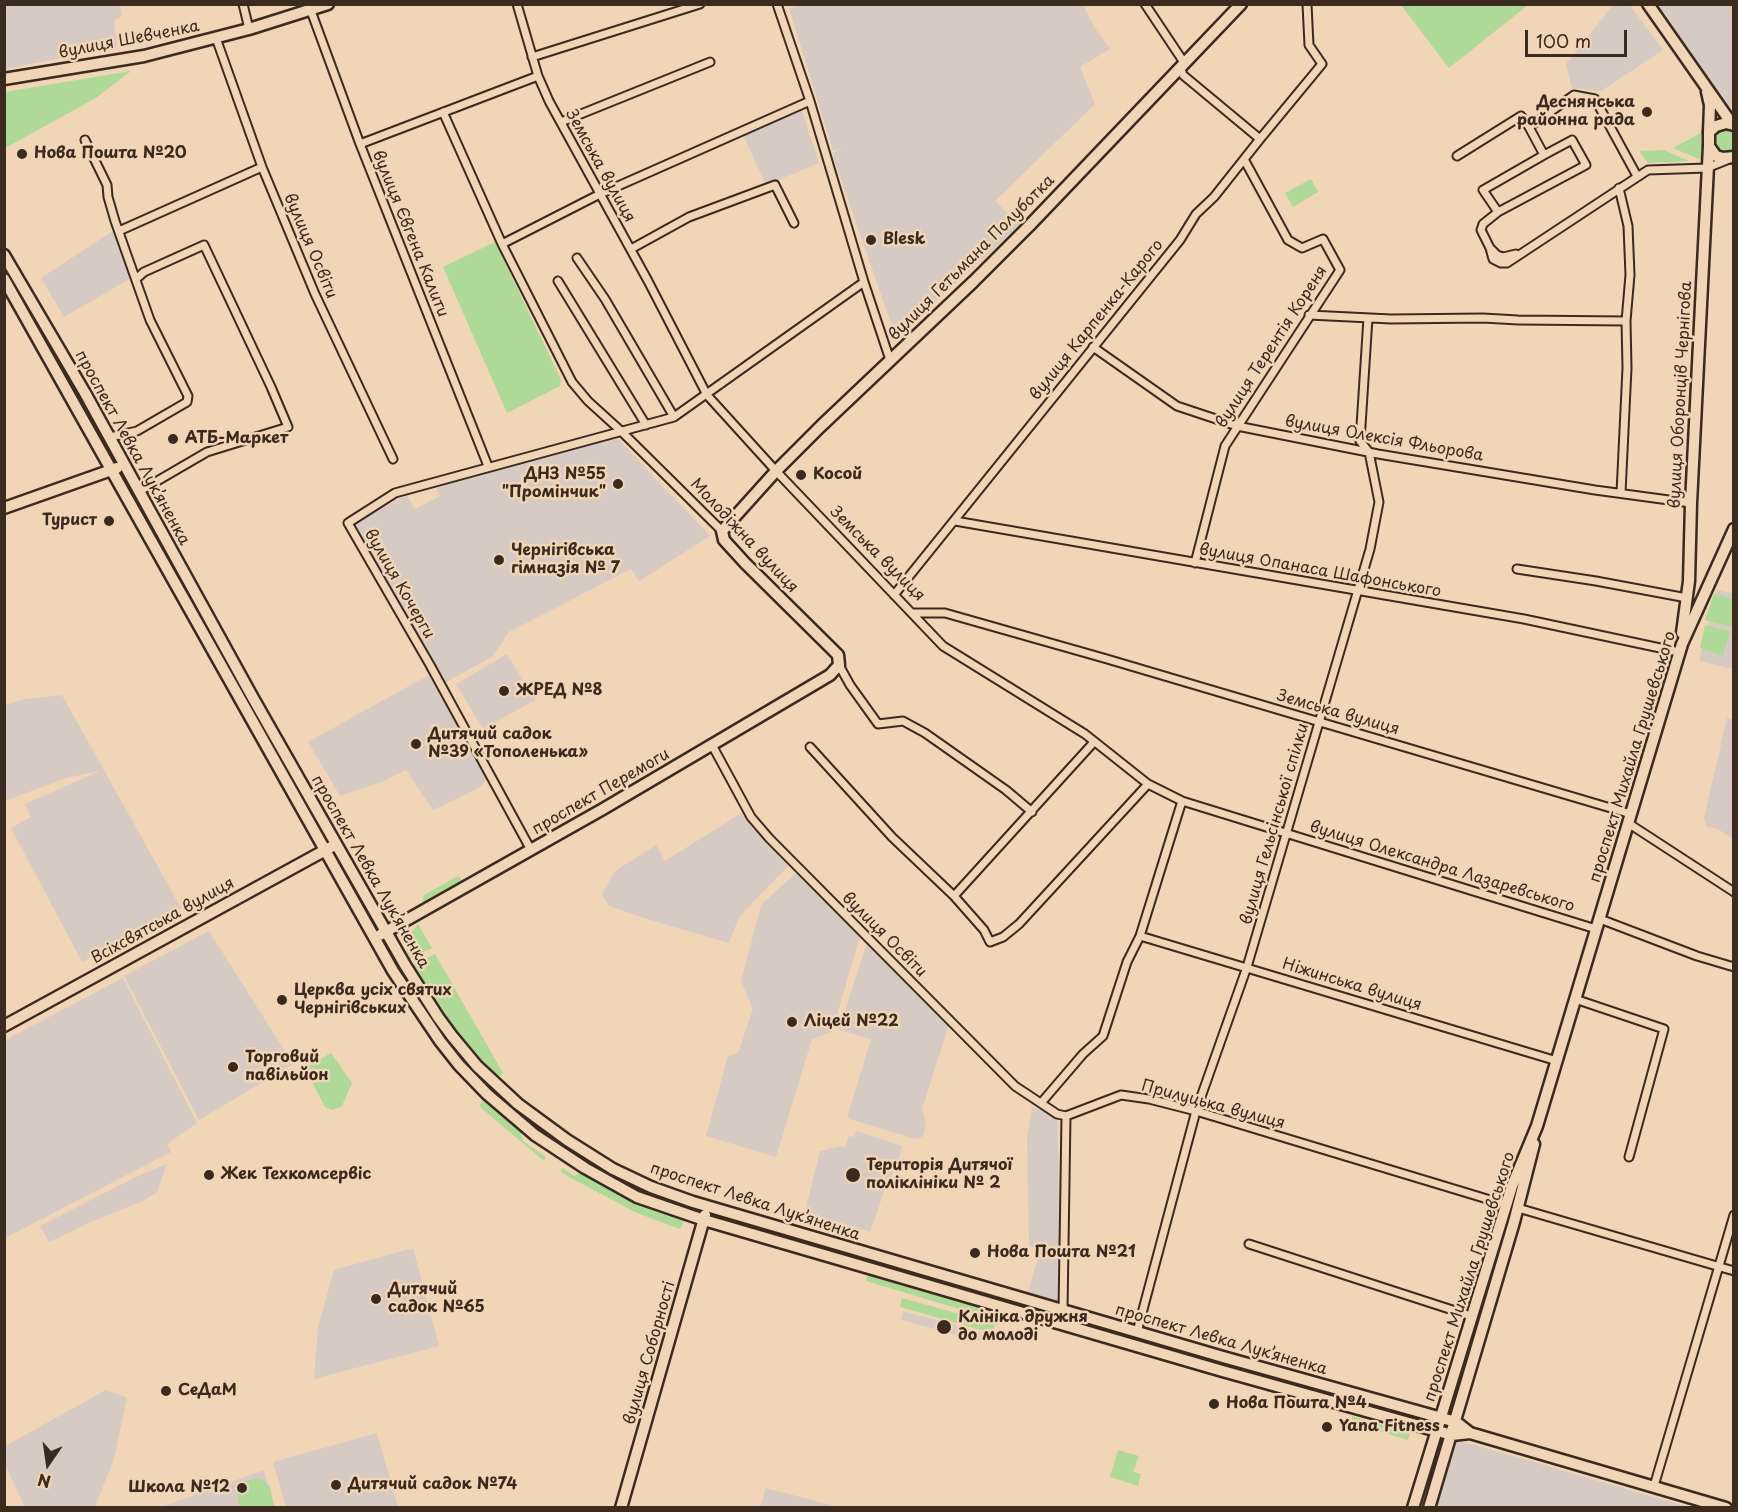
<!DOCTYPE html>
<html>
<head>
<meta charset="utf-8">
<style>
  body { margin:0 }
  #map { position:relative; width:1738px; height:1512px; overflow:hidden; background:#f0d5b7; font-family:"Playpen Sans",sans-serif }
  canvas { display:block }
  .frame { position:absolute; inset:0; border:6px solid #3b2a1e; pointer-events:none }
  .north { position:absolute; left:18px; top:1434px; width:60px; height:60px; -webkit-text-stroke:4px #f0d5b7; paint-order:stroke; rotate:193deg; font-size:16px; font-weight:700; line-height:24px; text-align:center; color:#3b2a1e }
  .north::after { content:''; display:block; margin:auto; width:21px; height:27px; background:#3b2a1e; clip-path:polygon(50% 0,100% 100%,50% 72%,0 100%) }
  .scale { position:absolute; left:1525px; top:30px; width:102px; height:27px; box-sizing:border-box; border:3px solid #3b2a1e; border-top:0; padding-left:8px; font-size:18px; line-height:21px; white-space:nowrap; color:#3b2a1e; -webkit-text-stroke:4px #f0d5b7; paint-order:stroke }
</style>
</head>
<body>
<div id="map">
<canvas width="1738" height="1512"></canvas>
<div class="frame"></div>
<div class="north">N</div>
<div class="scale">100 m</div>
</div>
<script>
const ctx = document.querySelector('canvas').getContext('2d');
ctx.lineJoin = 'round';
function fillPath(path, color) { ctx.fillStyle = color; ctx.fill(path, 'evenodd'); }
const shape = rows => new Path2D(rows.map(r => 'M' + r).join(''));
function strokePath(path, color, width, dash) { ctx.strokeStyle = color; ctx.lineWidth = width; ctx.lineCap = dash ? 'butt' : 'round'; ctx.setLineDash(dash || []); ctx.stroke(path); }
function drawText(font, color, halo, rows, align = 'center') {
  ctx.font = font + ' "Playpen Sans",sans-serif'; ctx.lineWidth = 5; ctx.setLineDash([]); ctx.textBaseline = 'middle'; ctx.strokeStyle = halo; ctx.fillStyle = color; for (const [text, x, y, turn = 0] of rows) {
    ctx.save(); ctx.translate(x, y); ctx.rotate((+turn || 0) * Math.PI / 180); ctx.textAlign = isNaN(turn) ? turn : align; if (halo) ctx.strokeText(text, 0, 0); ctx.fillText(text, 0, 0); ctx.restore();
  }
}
fillPath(shape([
  [5,4,120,5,122,15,114,21,117,47,5,69],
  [1614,4,1630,5,1663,50,1601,91,1572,88,1566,64],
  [803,5,1083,5,1095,28,1110,49,1080,67,1095,104,995,201,1020,225,896,338,832,153,847,147,833,151,789,8],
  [1651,5,1733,5,1733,106,1728,107],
  [802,111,819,163,766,185,743,135],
  [113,231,133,277,64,317,41,278],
  [616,437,710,536,639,581,631,569,509,632,492,657,446,682,352,524,407,495,416,511,415,509,440,496,434,484],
  [1717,590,1733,593,1733,669,1699,661],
  [507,654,535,700,483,729,456,684],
  [429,675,487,778,481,787,433,810,406,770,384,781,340,796,308,742],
  [62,695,181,908,82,962,11,828,31,817,25,804,100,771,66,778,5,801,5,705,25,699],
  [1727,718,1733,720,1733,839,1718,829,1706,826,1704,818],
  [743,812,788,866,739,917,729,943,647,919,609,906,602,895,615,871,656,845,665,861],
  [797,872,860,936,832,1032,812,1039,776,1157,706,1136,728,1056,738,1053,753,1008,741,982,761,905],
  [209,931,293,1064,199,1120,124,976],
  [867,943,949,1025,922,1109,926,1124,923,1136,919,1138,915,1139,847,1118,871,1039,839,1030],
  [123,978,197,1123,167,1144,171,1152,5,1238,5,1040],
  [1032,1107,1053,1114,1057,1116,1058,1121,1059,1249,1061,1250,1064,1305,1027,1294,1040,1252,1029,1245,1027,1138],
  [856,1131,902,1146,896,1168,887,1183,870,1232,805,1212,820,1151,841,1146,845,1147,849,1136,853,1137],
  [167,1164,157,1192,143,1201,93,1221,49,1242,40,1226,142,1174],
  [413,1248,439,1346,314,1379,318,1327,334,1270],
  [903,1311,987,1334,984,1342,901,1320],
  [106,1390,127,1398,114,1459,95,1507,25,1507,5,1465,5,1446],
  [377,1433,398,1507,286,1507,273,1462],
  [1453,1440,1475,1445,1688,1507,1432,1508],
  [264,1470,275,1507,159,1508],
  [766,1488,838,1507,760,1507]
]), '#d7cac3');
fillPath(shape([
  [1401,5,1528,5,1449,68],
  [131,71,96,98,5,148,5,92],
  '1712 141a12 12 0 1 1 24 0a12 12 0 1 1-24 0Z',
  [1702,132,1701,160,1673,148,1688,140],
  [1664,150,1689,161,1648,163,1639,151],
  [1311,179,1318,192,1293,207,1285,193],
  [495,242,561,380,560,386,507,413,443,267],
  [1714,594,1733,599,1733,615,1731,627,1705,620],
  [1705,625,1730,631,1723,656,1700,648],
  [458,876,462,880,462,883,421,907,424,895],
  [418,924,432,948,409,959,406,944,408,937],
  [435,954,503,1073,498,1079,447,1021,413,965],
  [331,1053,352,1083,342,1106,333,1110,325,1107,305,1068],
  [497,1092,529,1119,579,1155,640,1189,687,1206,687,1208,642,1194,566,1151,494,1095],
  [484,1100,521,1132,523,1141,546,1157,544,1161,479,1106],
  [563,1168,574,1176,581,1173,609,1190,639,1205,685,1220,680,1229,637,1213,569,1177,561,1172],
  [727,1218,809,1241,866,1258,865,1261,726,1221],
  [1508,1218,1509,1223,1453,1409,1450,1410,1450,1404],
  [872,1260,1045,1311,1044,1314,871,1263],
  [868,1273,987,1309,995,1314,996,1320,866,1281],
  [902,1298,995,1324,992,1333,900,1307],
  [1051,1314,1274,1379,1417,1418,1416,1420,1301,1388,1050,1316],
  [1352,1416,1410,1433,1408,1440,1352,1423],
  [1118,1450,1139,1456,1133,1472,1141,1474,1138,1486,1110,1477],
  [256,1478,264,1481,270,1487,274,1507,240,1507,237,1493,240,1487,244,1482]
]), '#aed997');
const street = shape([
  [243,4,249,29],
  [517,4,538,76,549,101,648,281,707,395,776,471,943,646,1085,734,1148,784,1182,801,1596,929],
  [777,4,810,101,864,282,890,360],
  [1145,4,1185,64],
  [311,11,360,144,488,466],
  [216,38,262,167,315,294,393,459],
  [532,57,700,4],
  [1181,69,1183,75,1260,139],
  [443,112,502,244,600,194,810,101],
  [561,122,710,62],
  [85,140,107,185,108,197,115,221,150,320,188,396,187,402,137,431,110,437],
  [360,144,538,76],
  [1457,156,1521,116,1529,127,1574,95,1595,99,1637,176],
  [1619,188,1628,226,1630,275,1626,321,1627,368,1621,493],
  [1498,212,1483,190,1544,155,1529,127],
  [119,231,262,167],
  [502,244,572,382,588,401,621,431,722,531],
  [1490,248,1493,259,1501,263,1507,263,1648,170,1707,168,1727,160],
  [631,249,689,217,775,185,794,223],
  [1516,254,1503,257,1497,255,1490,248,1481,230,1483,224,1498,212,1586,165,1572,140,1544,155],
  [577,258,605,299,674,417],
  [136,279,144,272,204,245,271,387,288,427,207,452,140,491],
  [558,281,646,425],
  [1309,315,1391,319,1483,318,1518,320,1626,321],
  [1093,347,1177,406,1237,426,1378,454,1595,490,1691,503],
  [955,521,1524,619,1679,652],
  [1195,563,1225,446,1340,270,1323,239,1302,248,1288,240,1245,161],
  [1517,569,1596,581,1687,598],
  [894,595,1180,240,1196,214,1214,197,1260,139,1322,64,1309,45,1307,4],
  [913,613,945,613,1107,659,1631,814],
  [839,665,850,685,878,724,903,721,925,733,1006,790,1032,812],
  [712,745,751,817,769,838,1015,1086,1057,1114,1066,1116],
  [810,747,892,837,954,896,984,930,990,942,1003,937,1019,924,1148,784],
  [1628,823,1734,892],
  [531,850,430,665,348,523,395,493,674,417,864,282],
  [954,896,1094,742],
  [1600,919,1697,956,1734,967],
  [1140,936,1557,1061],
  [1575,999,1664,1029,1629,1157],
  [1041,1103,1083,1054,1103,1036,1127,962,1140,936,1182,801],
  [1518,1208,1734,1271],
  [1249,1244,1471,1316],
  [1063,1311,1066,1116,1121,1095,1149,1099,1196,1111,1507,1205],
  [1137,1332,1196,1111,1247,967,1370,549,1379,502,1369,452,1360,441,1368,318],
  [1654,1486,1734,1215]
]);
const secondary = shape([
  [1648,4,1732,124],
  [1707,92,1710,105,1709,132],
  [4,255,85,393,253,698,405,965,438,1017,452,1036,477,1066,518,1104,567,1140,613,1169,651,1187,693,1202,1223,1357,1456,1422,1470,1433],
  [4,279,393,971,440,1041,459,1065,487,1094,535,1135,585,1168,637,1197,704,1220,1219,1370,1452,1435,1470,1433,1726,1508],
  [4,508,117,468],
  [1682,633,1689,581,1691,503,1709,146],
  [380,935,603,809,830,675,839,665,838,655,745,563,724,540,722,531,776,471,821,426,974,281,1029,226,1241,4],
  [4,1026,331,847],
  [621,1508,705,1215],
  [1413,1508,1512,1186,1537,1126,1682,644,1734,529],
  [1429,1508,1514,1222,1534,1144]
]);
const primary = shape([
  [4,79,144,56,249,29,328,4],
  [1734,125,1726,123,1716,126,1709,132,1709,146,1716,156,1723,158,1734,157]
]);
strokePath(street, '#3b2a1e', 11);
strokePath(secondary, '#3b2a1e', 15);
strokePath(primary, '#3b2a1e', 15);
strokePath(street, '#f0d5b7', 7);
strokePath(secondary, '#f0d5b7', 10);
strokePath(primary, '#f0d5b7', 10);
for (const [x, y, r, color] of [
  [1647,112,6,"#3b2a1e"],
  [22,154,6,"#3b2a1e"],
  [871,240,6,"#3b2a1e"],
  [173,439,6,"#3b2a1e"],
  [801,475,6,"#3b2a1e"],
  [618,484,6,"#3b2a1e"],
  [109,521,6,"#3b2a1e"],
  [499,560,6,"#3b2a1e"],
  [504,691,6,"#3b2a1e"],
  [416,744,6,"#3b2a1e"],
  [282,1000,6,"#3b2a1e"],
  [792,1022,6,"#3b2a1e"],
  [233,1067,6,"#3b2a1e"],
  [209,1175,6,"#3b2a1e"],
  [853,1175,8,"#3b2a1e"],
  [975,1253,6,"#3b2a1e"],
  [376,1299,6,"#3b2a1e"],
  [944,1327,8,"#3b2a1e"],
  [166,1391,6,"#3b2a1e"],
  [1214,1404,6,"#3b2a1e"],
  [1327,1427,6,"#3b2a1e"],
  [336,1485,6,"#3b2a1e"],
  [242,1488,6,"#3b2a1e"]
]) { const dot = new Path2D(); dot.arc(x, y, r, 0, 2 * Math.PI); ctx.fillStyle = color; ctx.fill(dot); strokePath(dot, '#f0d5b7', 2); }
drawText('16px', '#3b2a1e', '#f0d5b7', [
  ["вулиця Шевченка",129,40,-11],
  ["Земська вулиця",600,166,61],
  ["вулиця Євгена Калити",410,234,68],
  ["вулиця Освіти",310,246,67],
  ["вулиця Гетьмана Полуботка",972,258,-45],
  ["вулиця Карпенка-Карого",1097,320,-51],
  ["вулиця Терентія Кореня",1272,347,-57],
  ["вулиця Оборонців Чернігова",1681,395,-87],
  ["вулиця Олексія Фльорова",1384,439,10],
  ["проспект Левка Лукʼяненка",132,448,61],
  ["Молодіжна вулиця",744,536,47],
  ["Земська вулиця",877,554,45],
  ["вулиця Опанаса Шафонського",1320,571,10],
  ["вулиця Кочерги",399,584,60],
  ["Земська вулиця",1338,713,16],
  ["проспект Михайла Грушевського",1633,757,-73],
  ["проспект Перемоги",601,792,-30],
  ["вулиця Гельсінської спілки",1275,824,-74],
  ["вулиця Олександра Лазаревського",1442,867,17],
  ["проспект Левка Лукʼяненка",370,872,60],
  ["Всіхсвятська вулиця",163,921,-29],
  ["вулиця Освіти",884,935,45],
  ["Ніжинська вулиця",1352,985,17],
  ["Прилуцька вулиця",1213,1105,15],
  ["проспект Левка Лукʼяненка",755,1202,18],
  ["проспект Михайла Грушевського",1470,1277,-72],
  ["проспект Левка Лукʼяненка",1221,1340,16],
  ["вулиця Соборності",650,1353,-74]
]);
drawText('bold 16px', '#3b2a1e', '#f0d5b7', [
  ["Деснянська",1635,103,"right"],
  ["районна рада",1635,121,"right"],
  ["Нова Пошта №20",34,154],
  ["Blesk",883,240],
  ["АТБ-Маркет",185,439],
  ["ДНЗ №55",606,475,"right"],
  ["\"Промінчик\"",606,493,"right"],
  ["Косой",813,475],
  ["Турист",97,521,"right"],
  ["Чернігівська",511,551],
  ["гімназія № 7",511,569],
  ["ЖРЕД №8",516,691],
  ["Дитячий садок",428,735],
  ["№39 «Тополенька»",428,753],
  ["Церква усіх святих",294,991],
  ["Чернігівських",294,1009],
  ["Ліцей №22",804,1022],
  ["Торговий",245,1058],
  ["павільйон",245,1076],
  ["Територія Дитячої",866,1166],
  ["поліклініки № 2",866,1184],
  ["Жек Техкомсервіс",221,1175],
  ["Нова Пошта №21",987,1253],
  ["Дитячий",388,1290],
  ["садок №65",388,1308],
  ["Клініка дружня",958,1318],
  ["до молоді",958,1336],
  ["СеДаМ",178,1391],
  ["Нова Пошта №4",1226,1404],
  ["Yana Fitness",1339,1427],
  ["Дитячий садок №74",348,1485],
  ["Школа №12",230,1488,"right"]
], 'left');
</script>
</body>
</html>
